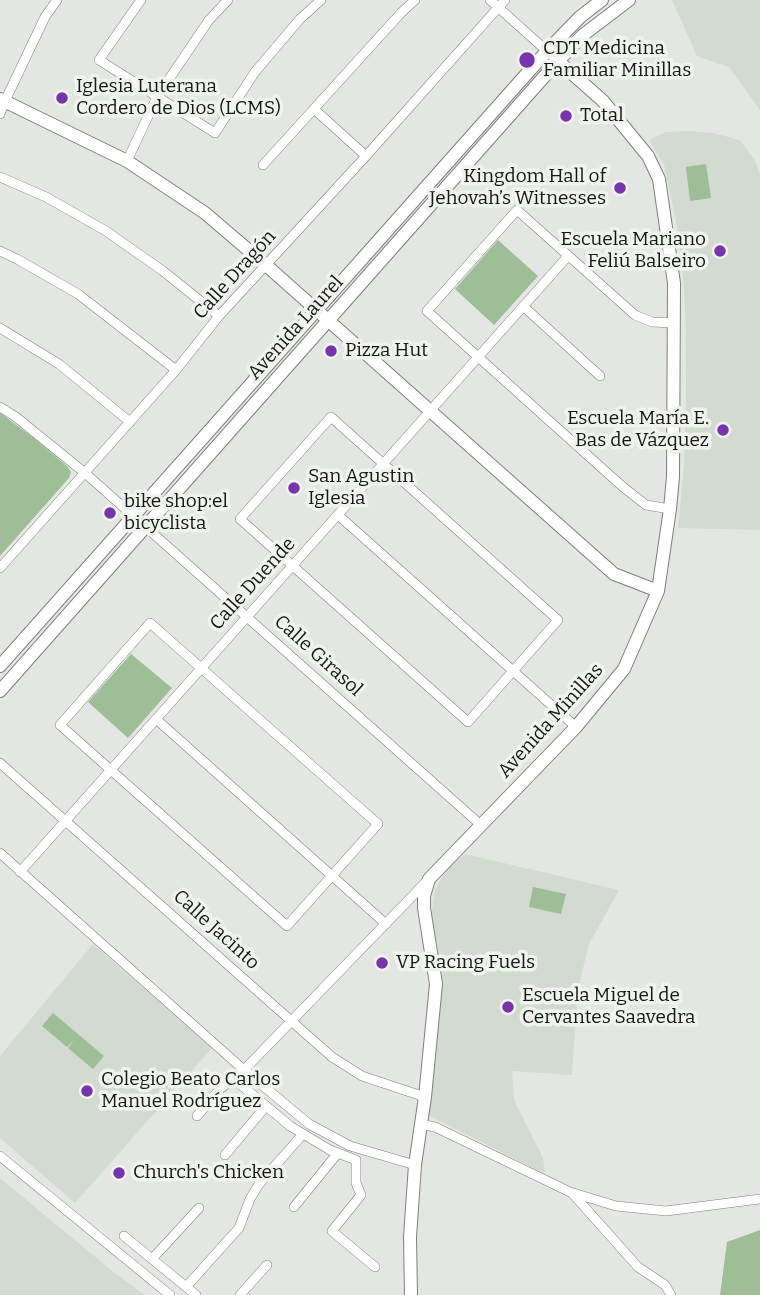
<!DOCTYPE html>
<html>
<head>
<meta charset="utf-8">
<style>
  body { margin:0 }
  canvas { display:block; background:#e4e6e3 }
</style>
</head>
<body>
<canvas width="760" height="1295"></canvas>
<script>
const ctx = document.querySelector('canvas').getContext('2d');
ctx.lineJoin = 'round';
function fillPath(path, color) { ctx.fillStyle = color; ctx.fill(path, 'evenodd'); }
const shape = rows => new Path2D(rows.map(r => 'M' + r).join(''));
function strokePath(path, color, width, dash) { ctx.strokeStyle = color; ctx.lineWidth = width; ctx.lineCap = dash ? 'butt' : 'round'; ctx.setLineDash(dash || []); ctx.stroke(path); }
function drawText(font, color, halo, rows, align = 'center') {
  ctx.font = font + ' Bitter,serif'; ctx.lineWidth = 7; ctx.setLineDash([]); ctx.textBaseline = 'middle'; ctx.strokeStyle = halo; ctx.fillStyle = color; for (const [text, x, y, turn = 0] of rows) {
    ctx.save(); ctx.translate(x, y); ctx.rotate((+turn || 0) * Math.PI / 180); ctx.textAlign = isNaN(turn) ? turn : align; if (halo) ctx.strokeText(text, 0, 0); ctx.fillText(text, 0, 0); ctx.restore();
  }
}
fillPath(shape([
  [672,0,760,0,760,110,729,67,697,56],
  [691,131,713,133,740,140,756,162,760,174,760,530,678,528,684,465,686,395,686,328,683,276,677,226,664,164,649,140,666,132],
  [465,854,619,890,589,944,578,989,572,1075,512,1071,514,1100,543,1158,545,1174,428,1115,441,988,438,947,431,917,435,890,447,869],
  [93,944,212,1048,75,1203,0,1138,0,1056],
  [0,1178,116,1274,145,1295,0,1295]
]), '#d3dad1');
fillPath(shape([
  [706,164,711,198,690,201,686,167],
  [498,240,538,276,494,325,455,289],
  [0,413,35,439,68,467,71,472,69,478,0,556],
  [131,654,172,688,128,738,88,702],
  [533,887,566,894,561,914,529,907],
  [53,1013,104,1056,93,1069,68,1048,74,1040,67,1047,42,1026],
  [760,1230,760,1295,720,1295,727,1242]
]), '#9dbe96');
const street = shape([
  [141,0,99,60,215,133,255,72,300,19,321,0],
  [490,0,558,61],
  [314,109,366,156],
  [0,114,5,101,45,17,57,0],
  [127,161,157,97,209,20,228,0],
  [263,165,401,13,415,0],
  [0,177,46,197,106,231,163,271,219,316],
  [0,251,17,259,78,294,176,370],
  [523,306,600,376],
  [0,328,59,364,130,422],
  [0,407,16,417,85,473,482,826],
  [331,417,558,620,468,722,240,519,331,417],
  [670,509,646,505,623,487,427,311,517,210,635,315,652,322,675,323],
  [338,515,576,727],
  [0,568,176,370,219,316,366,156,505,0],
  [150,623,378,824,287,926,60,725,150,623],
  [156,719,386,924],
  [0,763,332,1057,362,1076,425,1097],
  [0,853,244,1070,309,1124,350,1146,415,1165],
  [20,872,568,256],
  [234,1079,290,1126,330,1150,356,1160,356,1183,361,1195,332,1231,375,1267],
  [197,1116,220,1089,244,1070,428,880],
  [420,1124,435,1127,570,1192,616,1206,666,1211,760,1199],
  [225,1155,266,1106],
  [0,1156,170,1295],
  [572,1193,638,1267,665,1285,671,1295],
  [294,1207,337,1154],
  [124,1236,196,1295],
  [152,1259,199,1208],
  [186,1287,239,1228,250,1199,259,1184,303,1134],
  [240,1295,267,1265]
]);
const secondary = shape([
  [0,99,127,161,205,213,267,266,614,574,658,591],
  [0,666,547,51,580,17,602,0],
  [0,691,558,61,583,35,629,0],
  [411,1295,410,1237,415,1165,425,1097,436,984,424,908,424,896,429,879,576,727,624,669,658,591,670,509,673,477,674,283,659,179,648,156,603,101,558,61]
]);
strokePath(street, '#7e807d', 10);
strokePath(secondary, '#7e807d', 14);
strokePath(street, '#fff', 9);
strokePath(secondary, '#fff', 12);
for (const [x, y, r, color] of [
  [527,60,9,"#7635aa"],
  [62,98,7,"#7635aa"],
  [566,116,7,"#7635aa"],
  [620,188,7,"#7635aa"],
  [720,251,7,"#7635aa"],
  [331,351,7,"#7635aa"],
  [723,430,7,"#7635aa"],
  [294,488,7,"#7635aa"],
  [110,513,7,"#7635aa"],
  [382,963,7,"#7635aa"],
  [508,1007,7,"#7635aa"],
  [87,1091,7,"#7635aa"],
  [119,1173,7,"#7635aa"]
]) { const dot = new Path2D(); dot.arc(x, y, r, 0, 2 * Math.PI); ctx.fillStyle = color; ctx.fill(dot); strokePath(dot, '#f1f3f0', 2.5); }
drawText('19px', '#161716', '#f1f3f0', [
  ["CDT Medicina",543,49],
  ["Familiar Minillas",543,71],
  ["Iglesia Luterana",76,87],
  ["Cordero de Dios (LCMS)",76,109],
  ["Total",580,116],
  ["Kingdom Hall of",606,177,"right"],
  ["Jehovah’s Witnesses",606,199,"right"],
  ["Escuela Mariano",706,240,"right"],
  ["Feliú Balseiro",706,262,"right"],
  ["Pizza Hut",345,351],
  ["Escuela María E.",709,419,"right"],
  ["Bas de Vázquez",709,441,"right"],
  ["San Agustin",308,477],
  ["Iglesia",308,499],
  ["bike shop:el",124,502],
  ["bicyclista",124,524],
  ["VP Racing Fuels",396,963],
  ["Escuela Miguel de",522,996],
  ["Cervantes Saavedra",522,1018],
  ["Colegio Beato Carlos",101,1080],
  ["Manuel Rodríguez",101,1102],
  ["Church's Chicken",133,1173]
], 'left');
drawText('19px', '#161716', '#f1f3f0', [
  ["Calle Dragón",235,275,-48],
  ["Avenida Laurel",296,328,-48],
  ["Calle Duende",253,584,-48],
  ["Calle Girasol",318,656,42],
  ["Avenida Minillas",551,721,-48],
  ["Calle Jacinto",216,930,42]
]);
</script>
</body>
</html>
